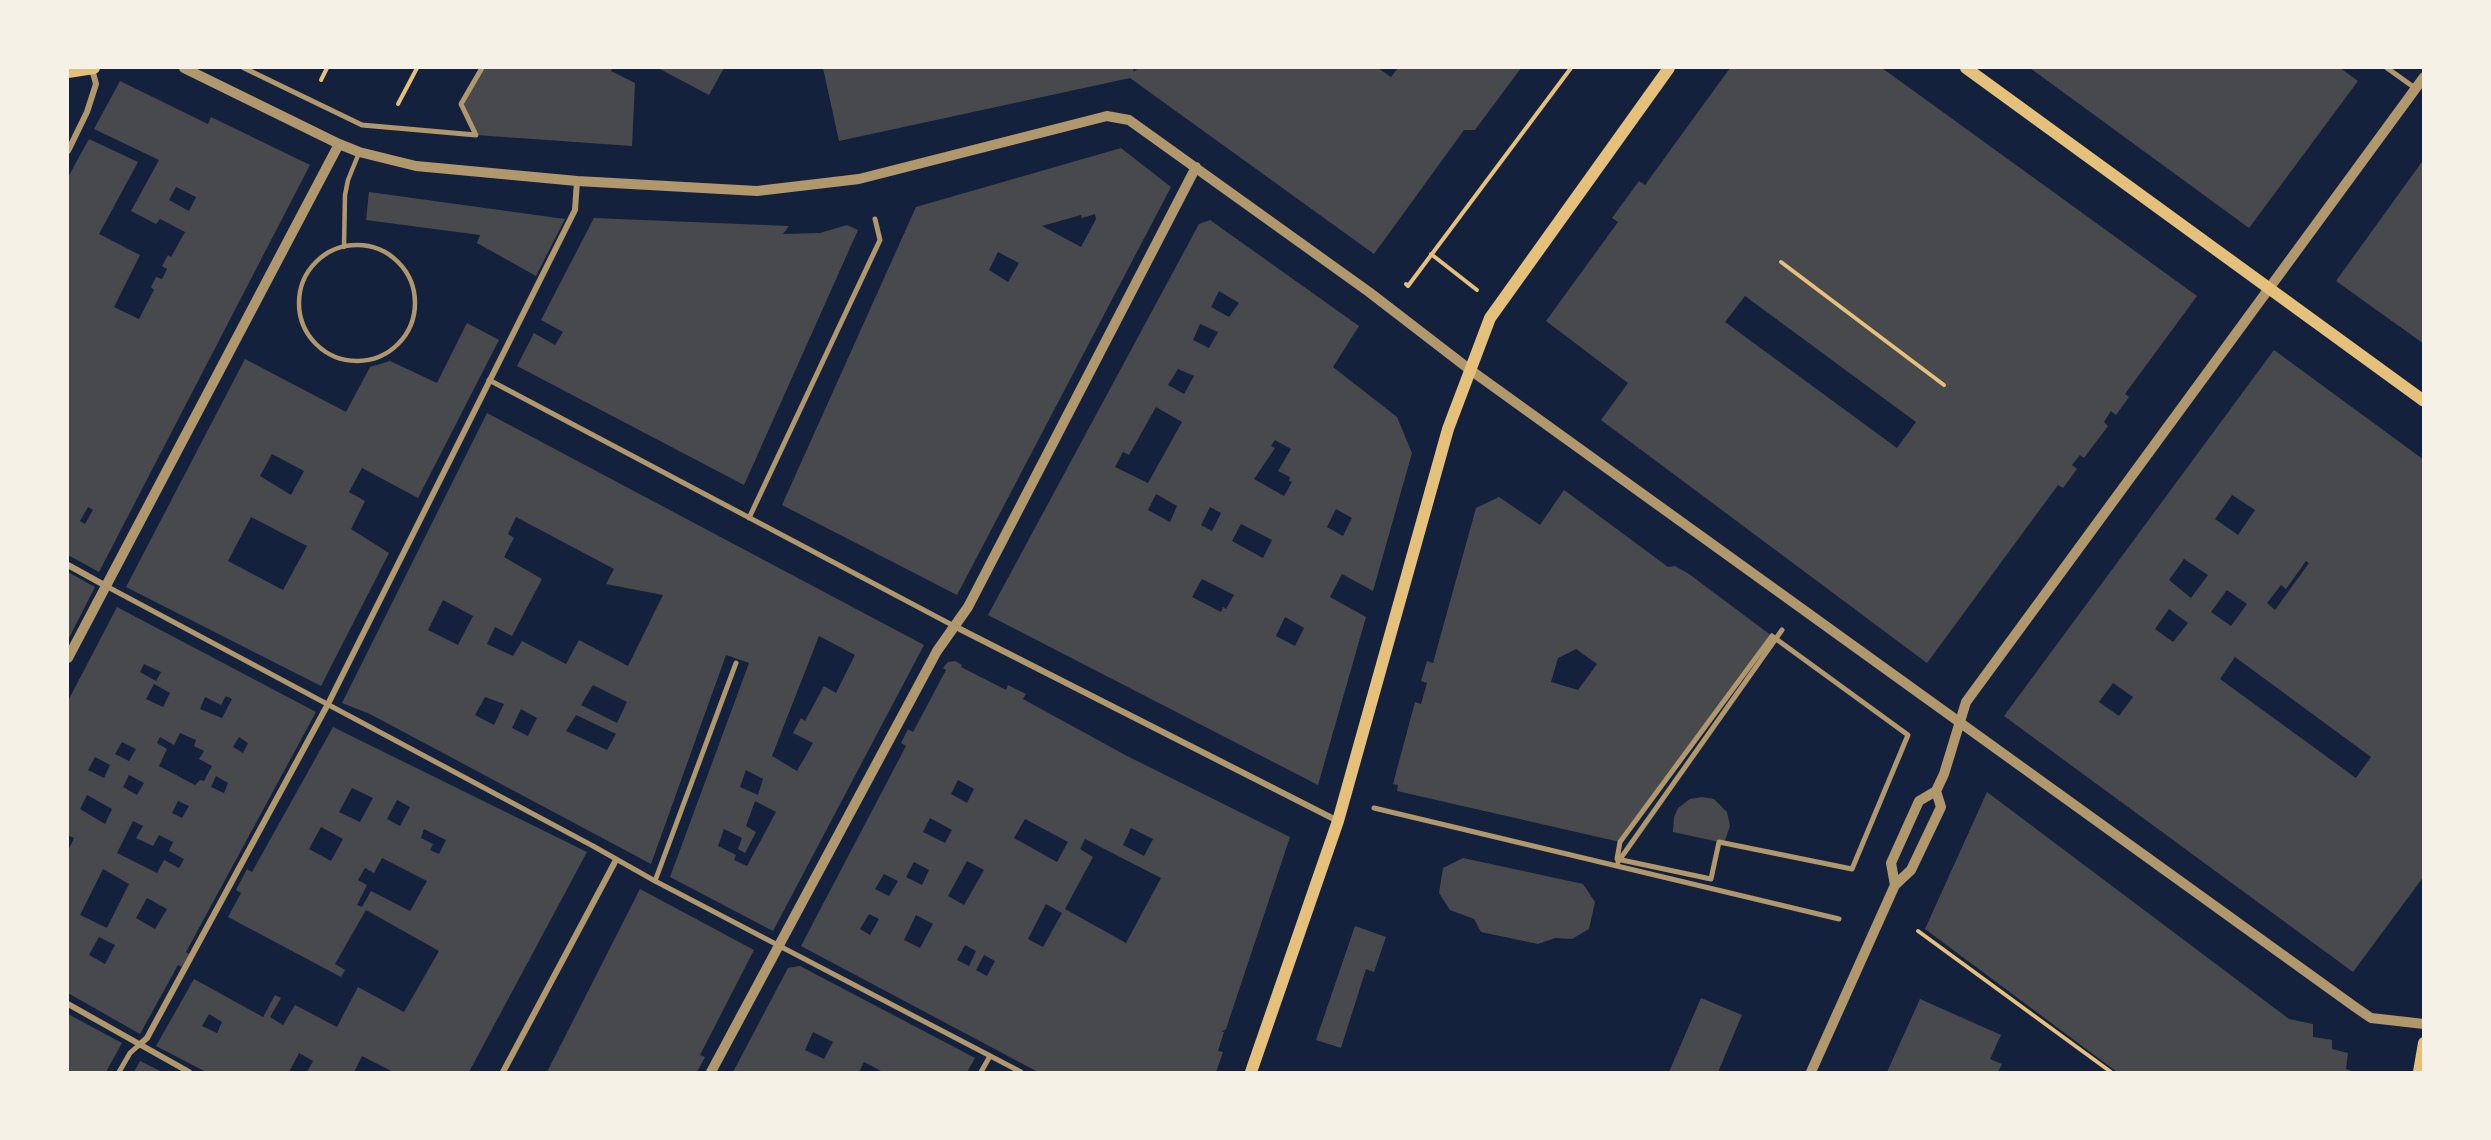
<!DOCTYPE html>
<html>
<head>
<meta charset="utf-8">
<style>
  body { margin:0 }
  #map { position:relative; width:2491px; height:1140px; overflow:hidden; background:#14213d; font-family:"Golos Text",sans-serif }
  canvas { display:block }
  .frame { position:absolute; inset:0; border:69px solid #f6f1e7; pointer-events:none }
</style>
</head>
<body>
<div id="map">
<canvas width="2491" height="1140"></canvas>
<div class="frame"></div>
</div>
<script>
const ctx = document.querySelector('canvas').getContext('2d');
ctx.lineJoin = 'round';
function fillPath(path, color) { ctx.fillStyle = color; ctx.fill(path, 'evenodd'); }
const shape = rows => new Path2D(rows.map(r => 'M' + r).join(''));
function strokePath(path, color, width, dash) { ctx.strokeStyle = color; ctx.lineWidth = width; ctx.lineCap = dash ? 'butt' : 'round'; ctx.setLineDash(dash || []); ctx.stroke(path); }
fillPath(shape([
  [482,68,613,68,611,71,635,83,632,146,476,135,461,104],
  [658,68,724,68,709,95],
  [823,68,1133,68,1134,72,1138,68,1378,68,1391,77,1398,68,1521,68,1475,130,1464,130,1374,254,1130,78,839,141],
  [1730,68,1882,68,2197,296,2125,394,2129,397,2116,415,2111,411,2104,422,2108,426,2084,458,2080,455,2072,465,2077,469,2063,488,2058,485,1927,663,1601,420,1628,383,1546,321,1618,222,1612,218,1639,181,1645,185],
  [1745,296,1916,422,1897,448,1725,322],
  [2030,68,2340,68,2358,81,2249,228],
  [120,81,208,124,211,117,310,165,99,572,68,555,68,177,89,139,138,162,99,234,140,255,114,307,139,319,154,290,151,287,156,277,162,279,167,269,162,266,168,255,171,257,185,232,160,219,156,224,131,211,159,160,94,129],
  [176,187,196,197,189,211,169,200],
  [88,507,93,510,85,524,80,521],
  [1121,148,1171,187,957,595,782,505,916,207],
  [1095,214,1096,219,1081,247,1042,226,1081,215,1082,218],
  [998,252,1019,263,1008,282,989,270],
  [2424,159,2424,344,2336,281],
  [369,192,565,219,536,276,477,243,480,235,366,220],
  [594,218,789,226,783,234,820,233,847,225,858,230,744,485,517,366,534,333,555,345,563,332,541,320],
  [1210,220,1359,326,1333,367,1397,417,1412,453,1373,591,1342,574,1330,597,1366,617,1318,785,988,615,1199,224],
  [1219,291,1239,303,1229,317,1211,307],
  [1200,324,1218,332,1209,348,1193,340],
  [1178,369,1194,376,1184,394,1168,385],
  [1156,407,1182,422,1148,483,1115,467,1123,452,1129,455],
  [1275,440,1291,449,1278,471,1290,477,1289,481,1292,482,1284,496,1254,479,1275,448,1271,446],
  [1156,494,1177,506,1170,522,1148,510],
  [1210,507,1221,513,1212,531,1201,525],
  [1336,509,1352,518,1343,536,1327,527],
  [1241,524,1272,540,1263,558,1232,541],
  [1202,579,1234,595,1226,609,1223,607,1221,612,1192,597],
  [1285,617,1304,628,1295,646,1276,636],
  [467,323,499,340,418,498,362,468,349,492,365,501,351,529,389,553,321,686,126,587,245,359,346,412,370,367,390,361,437,383],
  [272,454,304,471,291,495,260,476],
  [251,517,307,546,283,590,228,561],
  [2274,350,2424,460,2424,876,2353,972,2004,716],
  [2232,495,2255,510,2238,535,2215,519],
  [2184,559,2208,575,2191,598,2169,580],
  [2306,561,2309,563,2275,610,2267,603,2281,585,2286,589],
  [2227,590,2247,604,2231,626,2211,612],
  [2169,609,2188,623,2173,642,2155,629],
  [2235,657,2371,757,2356,778,2220,679],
  [2113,683,2133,697,2119,716,2099,702],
  [487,413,924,645,773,931,670,877,749,663,726,655,651,864,370,714,342,703],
  [516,517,614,569,606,584,663,595,628,666,579,640,566,664,522,641,513,656,487,644,495,627,512,636,542,579,504,557,514,538,508,534],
  [443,600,473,616,458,645,428,630],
  [819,636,855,655,836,693,824,686,805,721,801,718,796,727,793,733,813,743,797,771,772,756],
  [593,685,627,702,617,723,581,705],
  [485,697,504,704,494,725,475,715],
  [521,709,537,718,528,736,512,728],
  [576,715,616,734,607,750,566,731],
  [746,770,763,779,758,795,740,787],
  [755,801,776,812,747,866,734,860,736,855,718,846,724,829,742,838,738,849,745,853,756,832,746,826],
  [1564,490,1668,567,1675,566,1689,574,1772,636,1620,842,1397,791,1398,785,1393,784,1415,702,1421,704,1427,683,1421,681,1427,661,1433,663,1476,508,1499,497,1540,525],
  [1576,649,1597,664,1578,690,1551,682,1558,658],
  [68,572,95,587,68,640],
  [117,607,316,712,186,952,189,954,182,967,178,965,140,1034,68,993,68,851,74,838,68,835,68,701],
  [144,664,161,672,156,681,140,672],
  [154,684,170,693,163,707,146,699],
  [226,696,232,699,222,718,200,709,205,697,221,705],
  [180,733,196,740,194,746,204,751,199,759,212,766,204,781,200,780,195,785,159,766,167,749,157,743,160,737,174,745],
  [239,737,248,743,243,753,233,747],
  [122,742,136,749,129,761,115,754],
  [95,757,110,765,104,778,88,770],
  [129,775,144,783,137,795,123,787],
  [216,776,228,783,224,793,211,787],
  [87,795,112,809,105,824,80,809],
  [178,801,189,806,182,818,172,813],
  [133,821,143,826,136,838,153,846,159,835,173,842,169,851,184,859,179,868,164,860,157,873,117,853],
  [103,869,129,884,107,928,80,915],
  [147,898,167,909,155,929,136,918],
  [99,937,115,945,105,964,89,955],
  [955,661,962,665,961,667,1006,690,1008,685,1026,694,1023,699,1127,756,1290,837,1226,1029,1221,1032,1224,1032,1218,1051,1223,1052,1216,1072,1038,1072,801,946,906,746,901,743,908,729,913,732,946,670,943,668,948,662],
  [958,780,974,789,967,803,951,794],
  [930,818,952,830,945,843,923,832],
  [1025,819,1068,842,1057,862,1014,838],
  [1131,828,1153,839,1144,856,1123,845],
  [1085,839,1161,878,1126,943,1065,909,1093,857,1080,849],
  [967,861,984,870,964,905,948,896],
  [914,862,929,870,922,885,906,877],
  [884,874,898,881,889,896,875,889],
  [1046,904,1062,913,1043,947,1028,939],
  [869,914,879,919,870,935,860,929],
  [916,915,933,924,920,948,904,940],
  [965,945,976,951,969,966,957,960],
  [984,955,995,961,987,976,976,970],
  [333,727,587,852,469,1072,393,1072,362,1056,354,1072,307,1072,313,1061,299,1053,289,1072,206,1072,156,1046,194,979,263,1017,275,995,281,998,270,1017,283,1025,295,1005,337,1027,358,987,404,1012,439,951,366,910,335,964,345,970,341,977,228,917,241,893,236,890,247,869,252,872],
  [352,788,373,798,360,822,339,812],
  [397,800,410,807,400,826,387,819],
  [321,827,343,839,331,861,309,849],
  [424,829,446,840,439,854,430,850,433,844,421,838],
  [382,858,427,881,410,911,371,891,362,907,357,905,367,885,358,880,365,868,374,873],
  [209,1014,222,1022,217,1033,202,1026],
  [1987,792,2289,1019,2313,1024,2313,1037,2332,1040,2332,1049,2348,1053,2346,1069,2355,1072,2117,1072,1925,929],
  [1702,797,1714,799,1727,812,1730,826,1724,843,1673,832,1674,817,1678,808,1690,799],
  [1463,858,1583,884,1595,902,1589,929,1572,939,1555,938,1538,944,1481,932,1474,919,1450,910,1439,893,1443,868],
  [640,889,754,950,700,1055,705,1057,697,1072,547,1072],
  [1355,926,1386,937,1374,972,1366,969,1341,1048,1316,1040],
  [800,966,975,1058,967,1072,883,1072,864,1062,859,1072,733,1072,788,968],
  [813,1032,833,1042,824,1059,805,1050],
  [1701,998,1742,1015,1718,1072,1669,1072],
  [1920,999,2001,1035,1990,1059,2002,1064,1998,1072,1887,1072],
  [68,1014,122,1043,106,1072,68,1072],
  [140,1061,162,1072,134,1072]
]), '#48494c');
strokePath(shape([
  [321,80,327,68],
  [398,104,417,68],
  [1431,254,1477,290],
  [1781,262,1944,385],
  [1406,284,1408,286,1571,68],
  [1918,931,2111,1072]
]), '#e5c07b', 4);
strokePath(shape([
  '299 303a58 58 0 1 1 116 0a58 58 0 1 1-116 0Z',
  [344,247,345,195,348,180,359,153]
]), '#b1986c', 4.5);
strokePath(shape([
  [244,68,362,125,476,135,461,104,482,68],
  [2387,68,2415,88],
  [489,380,954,626],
  [749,518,880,240,875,219],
  [106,586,593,846,655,881,1021,1072],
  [1772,636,1908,735,1852,869,1719,842,1711,879,1617,859,1620,842,1772,636],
  [1374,808,1839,919],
  [1618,862,1782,630],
  [655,881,736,663],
  [119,1072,130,1053,139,1045],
  [981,1072,990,1056]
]), '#b1986c', 5);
strokePath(shape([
  [68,151,87,112,96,84,92,69],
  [68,565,106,586],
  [954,626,1338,821],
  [68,1004,189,1072],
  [139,1045,147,1038,328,704,575,210,577,181],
  [503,1072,616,860]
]), '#b1986c', 6);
strokePath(shape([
  [184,68,339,144,359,152,416,166,577,181,757,191,859,179,1107,116,1129,120,1369,292,1469,369,2355,1007,2371,1018,2424,1024],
  [68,658,339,144],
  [1895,885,1891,863,1919,801,1936,791,1944,774,1966,702,2424,77],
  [711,1072,937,651,968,607,1196,167],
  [1811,1072,1895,885,1911,870,1941,807,1936,791]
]), '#b1986c', 10);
strokePath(shape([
  [1966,68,2424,401],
  [68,72,94,68],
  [1251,1072,1338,821,1448,429,1490,318,1669,68],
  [2419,1072,2424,1043]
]), '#e5c07b', 12);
</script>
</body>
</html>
